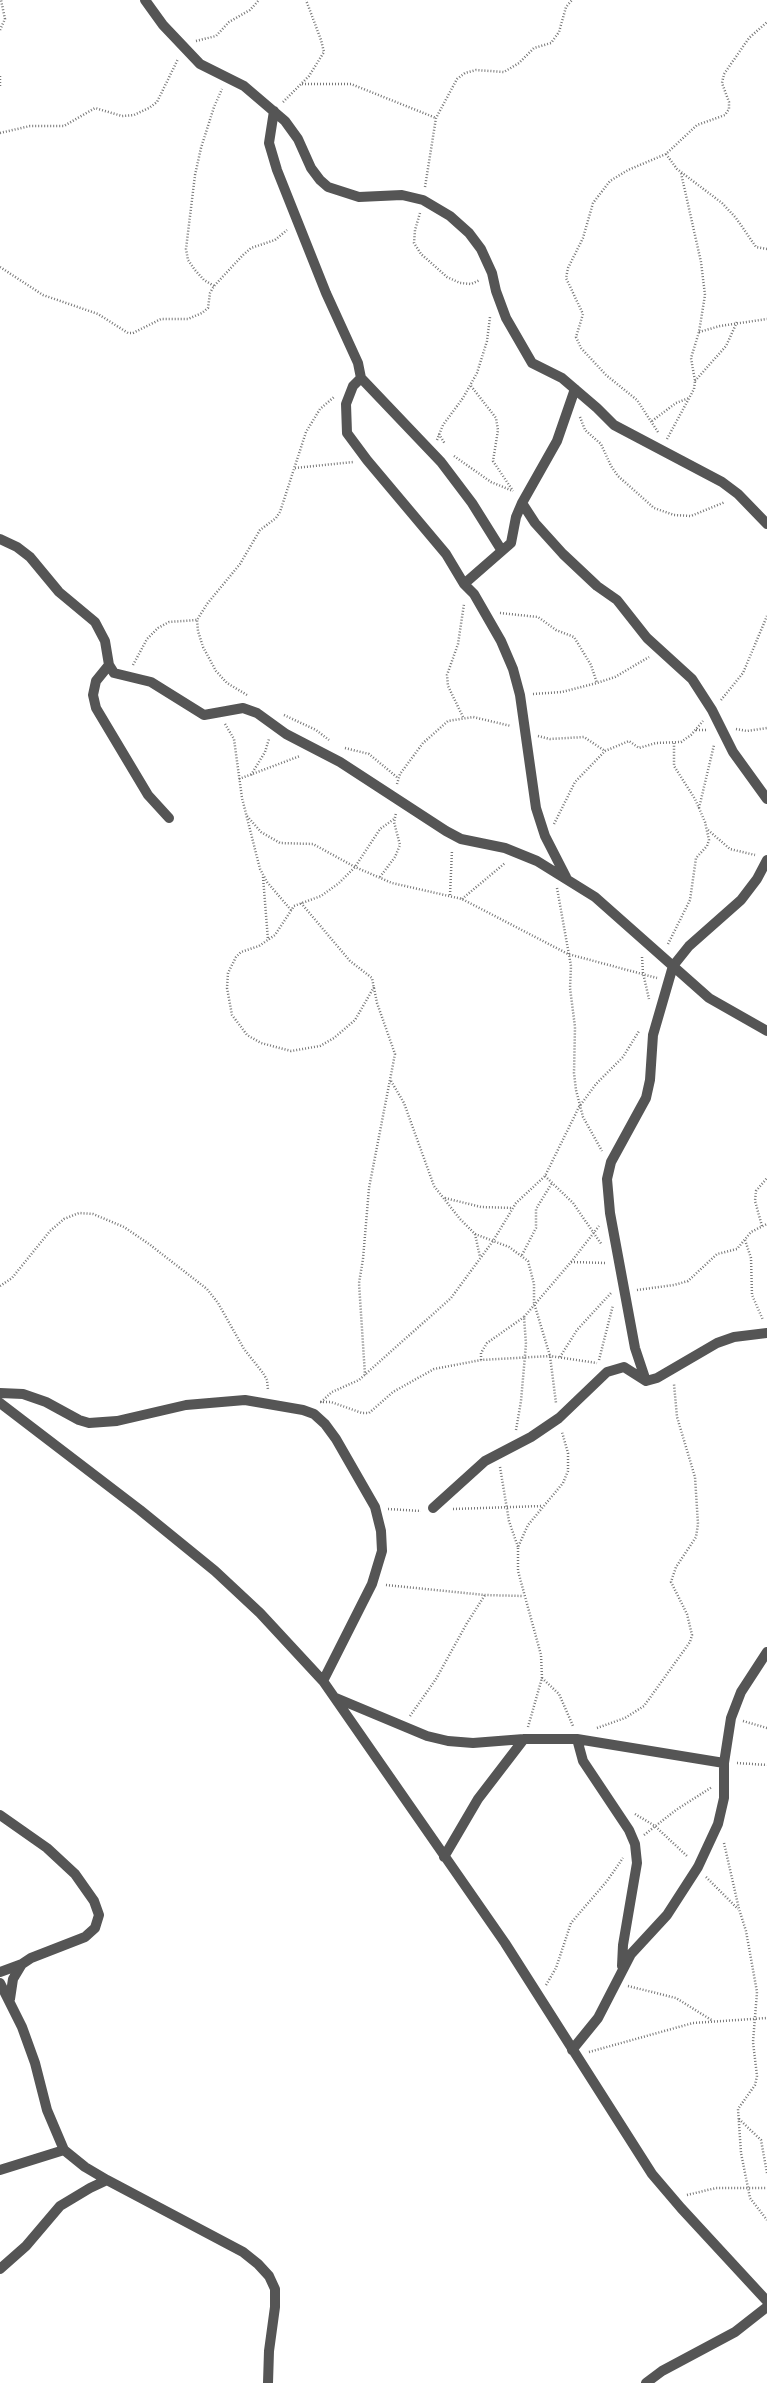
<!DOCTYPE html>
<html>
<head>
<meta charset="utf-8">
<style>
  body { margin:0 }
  canvas { display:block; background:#fff }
</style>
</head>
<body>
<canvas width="767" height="2383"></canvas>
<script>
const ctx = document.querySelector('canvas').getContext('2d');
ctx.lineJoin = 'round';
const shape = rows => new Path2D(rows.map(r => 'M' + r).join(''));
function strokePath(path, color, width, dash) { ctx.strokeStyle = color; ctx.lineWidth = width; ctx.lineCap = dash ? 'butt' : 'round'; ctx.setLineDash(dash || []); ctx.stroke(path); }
strokePath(shape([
  [0,30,5,19,1,0],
  [196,41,216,36,229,22,250,10,259,0],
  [0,76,0,87],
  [302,84,351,84,436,118],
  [283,102,309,76,324,52,321,40,306,0],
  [0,133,30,126,64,126,95,108,122,116,134,115,149,108,157,102,178,59],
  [666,154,677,169,722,203,736,218,756,247,767,249],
  [425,187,436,118,457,79,465,73,476,70,504,72,519,63,534,48,551,43,559,32,566,7,572,0],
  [420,213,415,230,414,243,421,254,447,277,460,283,471,284,480,280],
  [0,267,43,295,98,314,128,333,133,333,161,319,188,319,202,313,208,308,210,293,214,286,243,255,251,248,275,240,287,230],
  [214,286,204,280,195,270,188,260,186,249,195,175,201,148,214,107,222,89],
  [699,332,720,326,767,319],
  [695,381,726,346,737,322],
  [471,386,496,418,498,430,493,461,513,491],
  [580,417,585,430,601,444,611,466,618,476,654,508,674,515,691,516,725,502],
  [652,421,676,403,689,398],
  [658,432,637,400,606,375,581,348,576,337,583,314,566,278,568,268,583,238,593,203,610,181,628,170,666,154,697,125,725,115,729,109,729,102,722,83,724,74,749,38,767,22],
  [439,434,445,444],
  [667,439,694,389,695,381,691,358,699,332,705,295,701,262,681,173],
  [437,440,443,425,463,398,477,373,487,341,490,317],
  [454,456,491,482,513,491],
  [295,468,353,462],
  [500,613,538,617,556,630,574,637,591,665,597,683],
  [133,665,147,639,158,628,169,622,197,620],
  [533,694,562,692,597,683,615,677,649,657],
  [247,695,227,683,216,671,203,647,198,631,197,620,207,604,240,564,260,530,276,518,280,512,306,432,320,409,334,397],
  [721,700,743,673,767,616],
  [284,715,316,730,329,740],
  [463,717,448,686,447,675,458,644,464,604],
  [225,724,234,739,242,798,260,869,267,882,291,910],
  [736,729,747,731,767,728],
  [696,730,708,730],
  [538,736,550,739,584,737,605,751],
  [345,748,369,754,398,778],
  [251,775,265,752,269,739],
  [239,779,300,756],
  [397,784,400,774,423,743,448,721,473,717,511,726],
  [699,808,714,745],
  [247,816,261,832,280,843,313,844,355,867,392,883,462,899,568,954,657,978],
  [554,824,575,782,605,751,629,741,639,748,656,743,681,742,691,735,703,721],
  [708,830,730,849,755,855],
  [263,877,268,940],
  [380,877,395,857,400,845,394,822,396,813],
  [557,888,571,966,570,988,575,1027,574,1073,576,1090,583,1117,602,1151],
  [450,895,452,850],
  [462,899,505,863],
  [301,903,350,961,372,978,377,1003,395,1054,369,1188,363,1259,359,1283,365,1375],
  [668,944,690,900,696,858,707,846,709,840,705,822,695,799,674,766,674,743],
  [642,957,643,973,649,999],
  [374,987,355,1020,334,1038,320,1046,291,1051,261,1043,247,1035,232,1015,227,988,228,973,236,957,241,952,259,946,275,935,294,906,321,896,339,883,355,867,380,829,394,819],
  [391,1081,404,1103,434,1186,460,1219,475,1234,509,1247,528,1261,534,1284,534,1303,550,1356,556,1403],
  [545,1176,573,1203,602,1245],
  [445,1198,481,1207,513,1208],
  [762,1226,755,1201,756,1191,767,1178],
  [475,1234,480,1257],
  [745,1240,751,1258,752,1295,763,1320],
  [522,1255,536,1228,536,1209,552,1183],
  [571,1262,606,1263],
  [0,1286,12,1278,50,1231,64,1219,79,1213,93,1214,124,1227,149,1244,207,1289,218,1303,244,1349,263,1373,267,1380,268,1390],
  [637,1290,674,1285,688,1281,717,1254,737,1249,751,1232,767,1224],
  [560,1357,577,1330,611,1293],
  [481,1360,481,1353,487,1343,524,1317],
  [599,1360,613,1305],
  [320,1402,331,1402,362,1413,369,1413,393,1392,434,1369,481,1360,550,1356,597,1363],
  [321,1402,332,1392,359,1380,451,1298,493,1241,516,1203,545,1176,579,1107,596,1084,623,1057,639,1031],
  [516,1430,521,1401,526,1344,524,1317,571,1262,599,1226],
  [500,1467,509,1521,518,1547],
  [388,1509,421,1511],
  [453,1509,542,1506],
  [386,1585,485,1595,523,1596],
  [542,1678,559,1694,573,1726],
  [410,1716,436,1679,467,1623,485,1595],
  [743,1721,767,1728],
  [528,1727,542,1678,541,1655,518,1571,518,1547,528,1525,563,1483,568,1471,568,1453,562,1432],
  [597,1728,625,1718,644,1706,690,1642,692,1635,687,1614,671,1582,676,1567,696,1537,698,1524,695,1477,677,1417,674,1384],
  [737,1763,767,1765],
  [635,1814,655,1826,688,1857],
  [644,1835,676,1810,712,1787],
  [724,1843,739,1909,746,1931,757,1992,753,2042,757,2076,755,2085,738,2109,741,2153,750,2198,767,2220],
  [706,1877,738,1909],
  [546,1985,556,1968,571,1923,607,1881,623,1858],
  [628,1986,676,1998,713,2021],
  [589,2052,693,2023,767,2018],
  [739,2119,761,2140,767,2173],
  [687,2195,716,2188,767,2188]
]), '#777', 2.5, [1, 2]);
strokePath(shape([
  [145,0,163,25,200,64,244,86,285,121,298,139,311,168,320,180,328,187,359,197,402,195,423,200,450,216,469,233,481,249,492,273,496,291,506,318,532,363,562,378,597,408,614,425,722,482,738,494,767,524],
  [274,111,269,143,277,170,326,293,358,363,361,378,353,386,346,404,347,433,367,460,446,554,464,584,474,594,501,641,513,669,520,695,536,808,545,836,566,877],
  [361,378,441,462,472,503,502,551],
  [522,503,535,523,563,554,597,586,617,600,647,638,692,679,712,710,733,752,767,799],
  [0,539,17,547,30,557,59,592,95,622,105,641,109,665,114,673,151,682,204,715,243,708,257,713,286,734,340,762,446,831,461,839,505,848,537,861,595,897,709,998,767,1031],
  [464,584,511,543,516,517,522,503,557,441,575,389],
  [109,665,96,681,93,695,96,708,148,795,169,818],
  [646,1381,635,1348,610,1213,607,1179,611,1162,646,1098,650,1080,653,1035,673,966,689,946,741,900,757,879,767,860],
  [0,1393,23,1394,46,1402,79,1420,89,1423,117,1421,186,1405,245,1400,303,1410,314,1414,325,1424,336,1439,375,1507,381,1531,382,1551,372,1584,323,1681],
  [0,1403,140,1510,215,1571,260,1613,323,1681,505,1943,652,2174,681,2208,767,2301],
  [433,1508,485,1461,531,1437,559,1418,607,1372,624,1367,646,1381,657,1378,717,1343,734,1337,767,1333],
  [336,1698,427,1736,448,1741,473,1743,524,1739,577,1739,724,1763],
  [577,1739,583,1761,629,1830,635,1844,637,1863,623,1945,622,1966],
  [0,1815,47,1848,75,1874,94,1901,99,1915,95,1928,85,1937,31,1958,22,1964,13,1979,10,1999],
  [444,1857,478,1799,524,1739],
  [0,1972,22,1964],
  [0,1983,22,2027,35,2063,47,2110,64,2150,85,2167,107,2180,243,2252,258,2264,269,2276,275,2289,275,2307,269,2351,268,2383],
  [572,2050,598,2018,631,1954,667,1915,698,1867,718,1824,724,1798,724,1763,731,1718,741,1692,767,1652],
  [0,2170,64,2150],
  [0,2269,26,2246,60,2206,90,2188,107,2180],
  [646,2383,662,2371,735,2332,767,2307]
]), '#555', 10);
</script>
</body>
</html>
